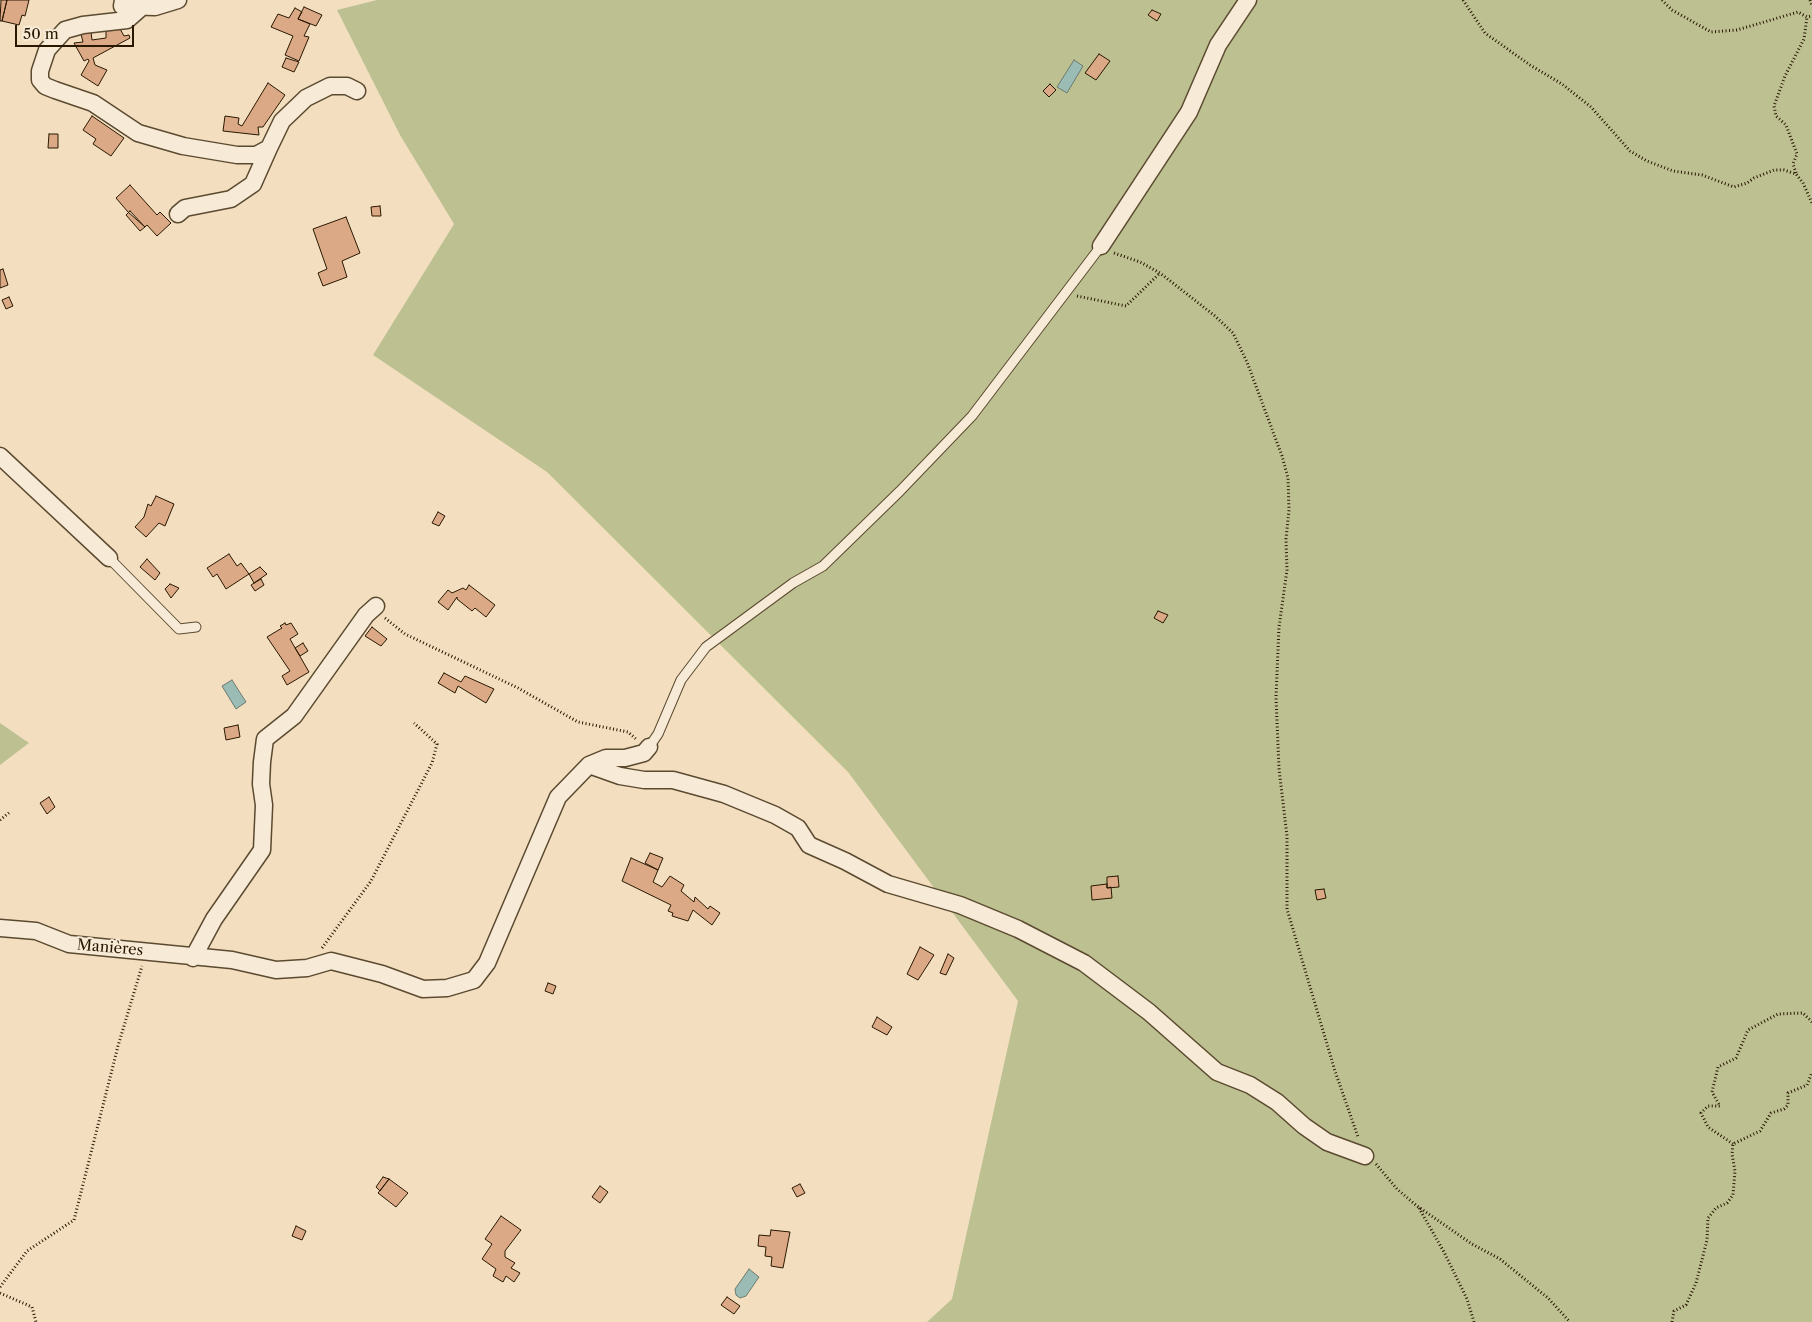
<!DOCTYPE html>
<html>
<head>
<meta charset="utf-8">
<style>
  body { margin:0 }
  #map { position:relative; width:1812px; height:1322px; overflow:hidden; background:#f3dfc0; font-family:"Libre Caslon Text",serif }
  canvas { display:block }
  .scale { position:absolute; left:15px; top:25px; width:119px; height:22px; box-sizing:border-box; border:2px solid #281800; border-top:0; padding-left:6px; font-size:15px; line-height:18px; white-space:nowrap; color:#281800; -webkit-text-stroke:4px #f7ead6; paint-order:stroke }
</style>
</head>
<body>
<div id="map">
<canvas width="1812" height="1322"></canvas>
<div class="scale">50 m</div>
</div>
<script>
const ctx = document.querySelector('canvas').getContext('2d');
ctx.lineJoin = 'round';
function fillPath(path, color) { ctx.fillStyle = color; ctx.fill(path, 'evenodd'); }
const shape = rows => new Path2D(rows.map(r => 'M' + r).join(''));
function strokePath(path, color, width, dash) { ctx.strokeStyle = color; ctx.lineWidth = width; ctx.lineCap = dash ? 'butt' : 'round'; ctx.setLineDash(dash || []); ctx.stroke(path); }
function drawText(font, color, halo, rows, align = 'center') {
  ctx.font = font + ' "Libre Caslon Text",serif'; ctx.lineWidth = 4; ctx.setLineDash([]); ctx.textBaseline = 'middle'; ctx.strokeStyle = halo; ctx.fillStyle = color; for (const [text, x, y, turn = 0] of rows) {
    ctx.save(); ctx.translate(x, y); ctx.rotate((+turn || 0) * Math.PI / 180); ctx.textAlign = isNaN(turn) ? turn : align; if (halo) ctx.strokeText(text, 0, 0); ctx.fillText(text, 0, 0); ctx.restore();
  }
}
fillPath(shape([
  [377,0,1812,0,1812,1322,927,1322,952,1299,1018,1001,848,772,547,472,373,355,454,224,400,135,337,10],
  [0,723,29,743,0,765]
]), '#bdc191');
const water = shape([
  [1074,60,1083,66,1067,93,1057,87,1074,60],
  [232,680,246,702,236,709,222,686,232,680],
  [749,1269,759,1277,746,1296,740,1298,736,1295,735,1289,749,1269]
]);
fillPath(water, '#9bbcb5');
strokePath(water, '#6d7a6d', 1);
const building = shape([
  [1,0,7,0,2,21,0,21,1,0],
  [7,0,29,0,25,16,22,15,19,25,2,21,7,0],
  [304,7,322,15,316,26,298,19,304,7],
  [295,8,302,12,298,19,310,24,304,36,309,37,299,61,285,55,293,36,271,27,278,14,289,18,295,8],
  [1152,10,1161,14,1157,21,1148,15,1152,10],
  [119,27,124,36,129,35,130,38,93,58,95,65,107,70,98,86,81,75,89,61,88,59,84,61,74,43,83,42,81,34,91,32,92,40,106,38,106,29,119,27],
  [1099,54,1110,61,1096,80,1085,73,1099,54],
  [286,58,299,62,294,72,282,67,286,58],
  [268,83,285,95,263,127,258,127,259,135,223,131,225,116,239,118,238,124,242,126,268,83],
  [1050,84,1056,90,1049,97,1043,91,1050,84],
  [92,116,124,138,111,156,93,144,96,139,83,130,92,116],
  [49,134,58,134,58,148,48,148,49,134],
  [130,185,157,215,160,212,171,223,157,236,147,225,145,227,128,212,116,198,130,185],
  [380,206,381,216,372,216,371,207,380,206],
  [130,211,145,227,140,231,126,215,130,211],
  [346,217,360,253,342,261,347,277,323,286,318,273,327,269,313,229,346,217],
  [3,269,8,285,0,288,0,270,3,269],
  [9,297,13,306,6,309,2,300,9,297],
  [156,496,174,504,165,526,159,523,146,537,135,527,144,517,148,504,151,506,156,496],
  [438,512,445,516,439,526,432,523,438,512],
  [229,554,237,566,241,563,249,574,226,589,217,574,213,577,207,568,229,554],
  [147,559,160,573,155,580,140,567,147,559],
  [260,567,267,574,254,583,249,574,260,567],
  [261,579,264,585,255,591,251,585,261,579],
  [170,584,179,588,171,598,165,589,170,584],
  [469,585,495,605,486,617,475,608,472,611,457,599,457,597,448,610,438,602,448,590,452,593,463,588,466,590,469,585],
  [1158,611,1168,615,1163,623,1154,618,1158,611],
  [285,623,286,625,291,623,298,634,290,639,309,672,287,685,282,676,290,671,267,637,282,628,280,626,285,623],
  [372,627,387,639,381,646,365,636,372,627],
  [303,643,308,651,300,656,295,648,303,643],
  [444,673,461,682,465,676,494,689,486,703,458,686,455,693,438,683,444,673],
  [238,725,240,737,226,740,224,728,238,725],
  [49,797,55,807,47,814,40,803,49,797],
  [650,853,663,858,658,870,645,863,650,853],
  [631,858,658,870,653,882,662,887,670,876,684,885,681,891,694,902,695,897,708,909,710,906,720,913,712,925,693,910,688,921,672,916,673,913,668,911,671,905,622,881,631,858],
  [1118,876,1119,887,1107,888,1107,877,1118,876],
  [1107,884,1107,888,1111,887,1112,898,1092,900,1091,886,1107,884],
  [1324,889,1326,898,1317,900,1315,890,1324,889],
  [920,947,934,955,918,980,907,974,920,947],
  [948,954,954,958,946,975,940,973,948,954],
  [548,983,556,986,553,994,545,991,548,983],
  [877,1017,892,1027,887,1035,872,1027,877,1017],
  [383,1177,389,1179,380,1191,376,1187,383,1177],
  [389,1179,408,1193,396,1207,378,1193,389,1179],
  [800,1184,805,1193,797,1197,792,1188,800,1184],
  [600,1186,608,1192,600,1203,592,1197,600,1186],
  [501,1216,521,1230,505,1251,505,1257,515,1263,511,1268,520,1273,514,1282,506,1276,503,1282,493,1276,496,1269,482,1259,492,1244,485,1239,501,1216],
  [296,1226,306,1231,302,1240,292,1236,296,1226],
  [771,1230,790,1232,783,1268,771,1266,772,1257,765,1256,766,1247,758,1246,759,1235,770,1236,771,1230],
  [727,1297,740,1306,734,1314,721,1305,727,1297]
]);
fillPath(building, '#dca986');
strokePath(building, '#281800', 1);
const service = shape([
  [109,558,179,629,196,627],
  [649,747,658,734,681,680,706,647,793,583,823,566,900,491,972,416,1101,246]
]);
const minor = shape([
  [123,0,122,6,155,7,178,0],
  [143,6,127,20,83,25,65,30,47,50,40,71,40,80,45,86,55,90,93,103,138,133,183,146,237,155,256,155,269,148,282,121,306,98,330,86,347,86,357,91],
  [178,214,185,208,231,199,253,184,269,148],
  [1101,246,1189,112,1218,45,1248,0],
  [0,456,109,558],
  [589,765,620,776,644,780,673,780,724,794,775,815,798,828,809,845,845,861,888,884,960,905,1018,929,1084,963,1149,1012,1217,1072,1250,1085,1277,1102,1304,1126,1327,1142,1365,1156],
  [0,928,36,931,69,944,232,960,276,970,307,968,331,961,382,974,423,989,447,988,474,980,487,963,558,797,589,765,606,758,625,758,644,753,649,747],
  [193,958,214,919,262,850,264,805,261,784,262,762,265,739,294,716,366,615,376,606]
]);
strokePath(service, '#5b4a30', 11);
strokePath(minor, '#5b4a30', 19);
strokePath(shape([
  [1463,0,1485,33,1530,65,1562,84,1591,107,1630,151,1647,161,1673,171,1702,175,1734,187,1747,183,1754,178,1774,170,1784,170,1796,174,1803,183,1812,203],
  [1662,0,1672,10,1711,32,1737,30,1798,12,1807,17,1812,16],
  [1810,0,1812,6],
  [1796,173,1793,164,1797,154,1786,125,1776,116,1774,106,1785,76,1804,39,1807,17],
  [1114,253,1140,262,1160,273,1215,316,1233,333,1247,362,1282,456,1288,478,1289,510,1286,539,1287,570,1279,627,1276,697,1279,769,1287,836,1287,909,1335,1071,1358,1137],
  [1077,296,1126,306,1160,273],
  [385,618,405,634,518,688,578,722,628,732,636,739],
  [0,820,10,812],
  [322,948,371,881,432,763,437,744,414,723],
  [1733,1144,1708,1127,1701,1113,1708,1106,1720,1106,1712,1092,1718,1067,1736,1058,1748,1030,1778,1014,1803,1013,1812,1022],
  [1376,1164,1397,1189,1417,1206,1472,1244,1500,1259,1548,1298,1570,1322],
  [1419,1208,1444,1252,1467,1299,1474,1322],
  [0,1287,27,1251,74,1220,118,1046,142,966],
  [0,1293,32,1307,36,1322],
  [1672,1322,1674,1311,1686,1305,1696,1283,1707,1240,1708,1218,1716,1208,1727,1203,1733,1195,1735,1171,1732,1154,1733,1144,1760,1131,1771,1113,1784,1109,1788,1105,1788,1093,1807,1085,1812,1072]
]), '#281800', 3, [1, 2.5]);
strokePath(service, '#f7ead6', 9);
strokePath(minor, '#f7ead6', 16);
drawText('15px', '#281800', '#f7ead6', [
  ["Manières",110,948,5]
]);
</script>
</body>
</html>
